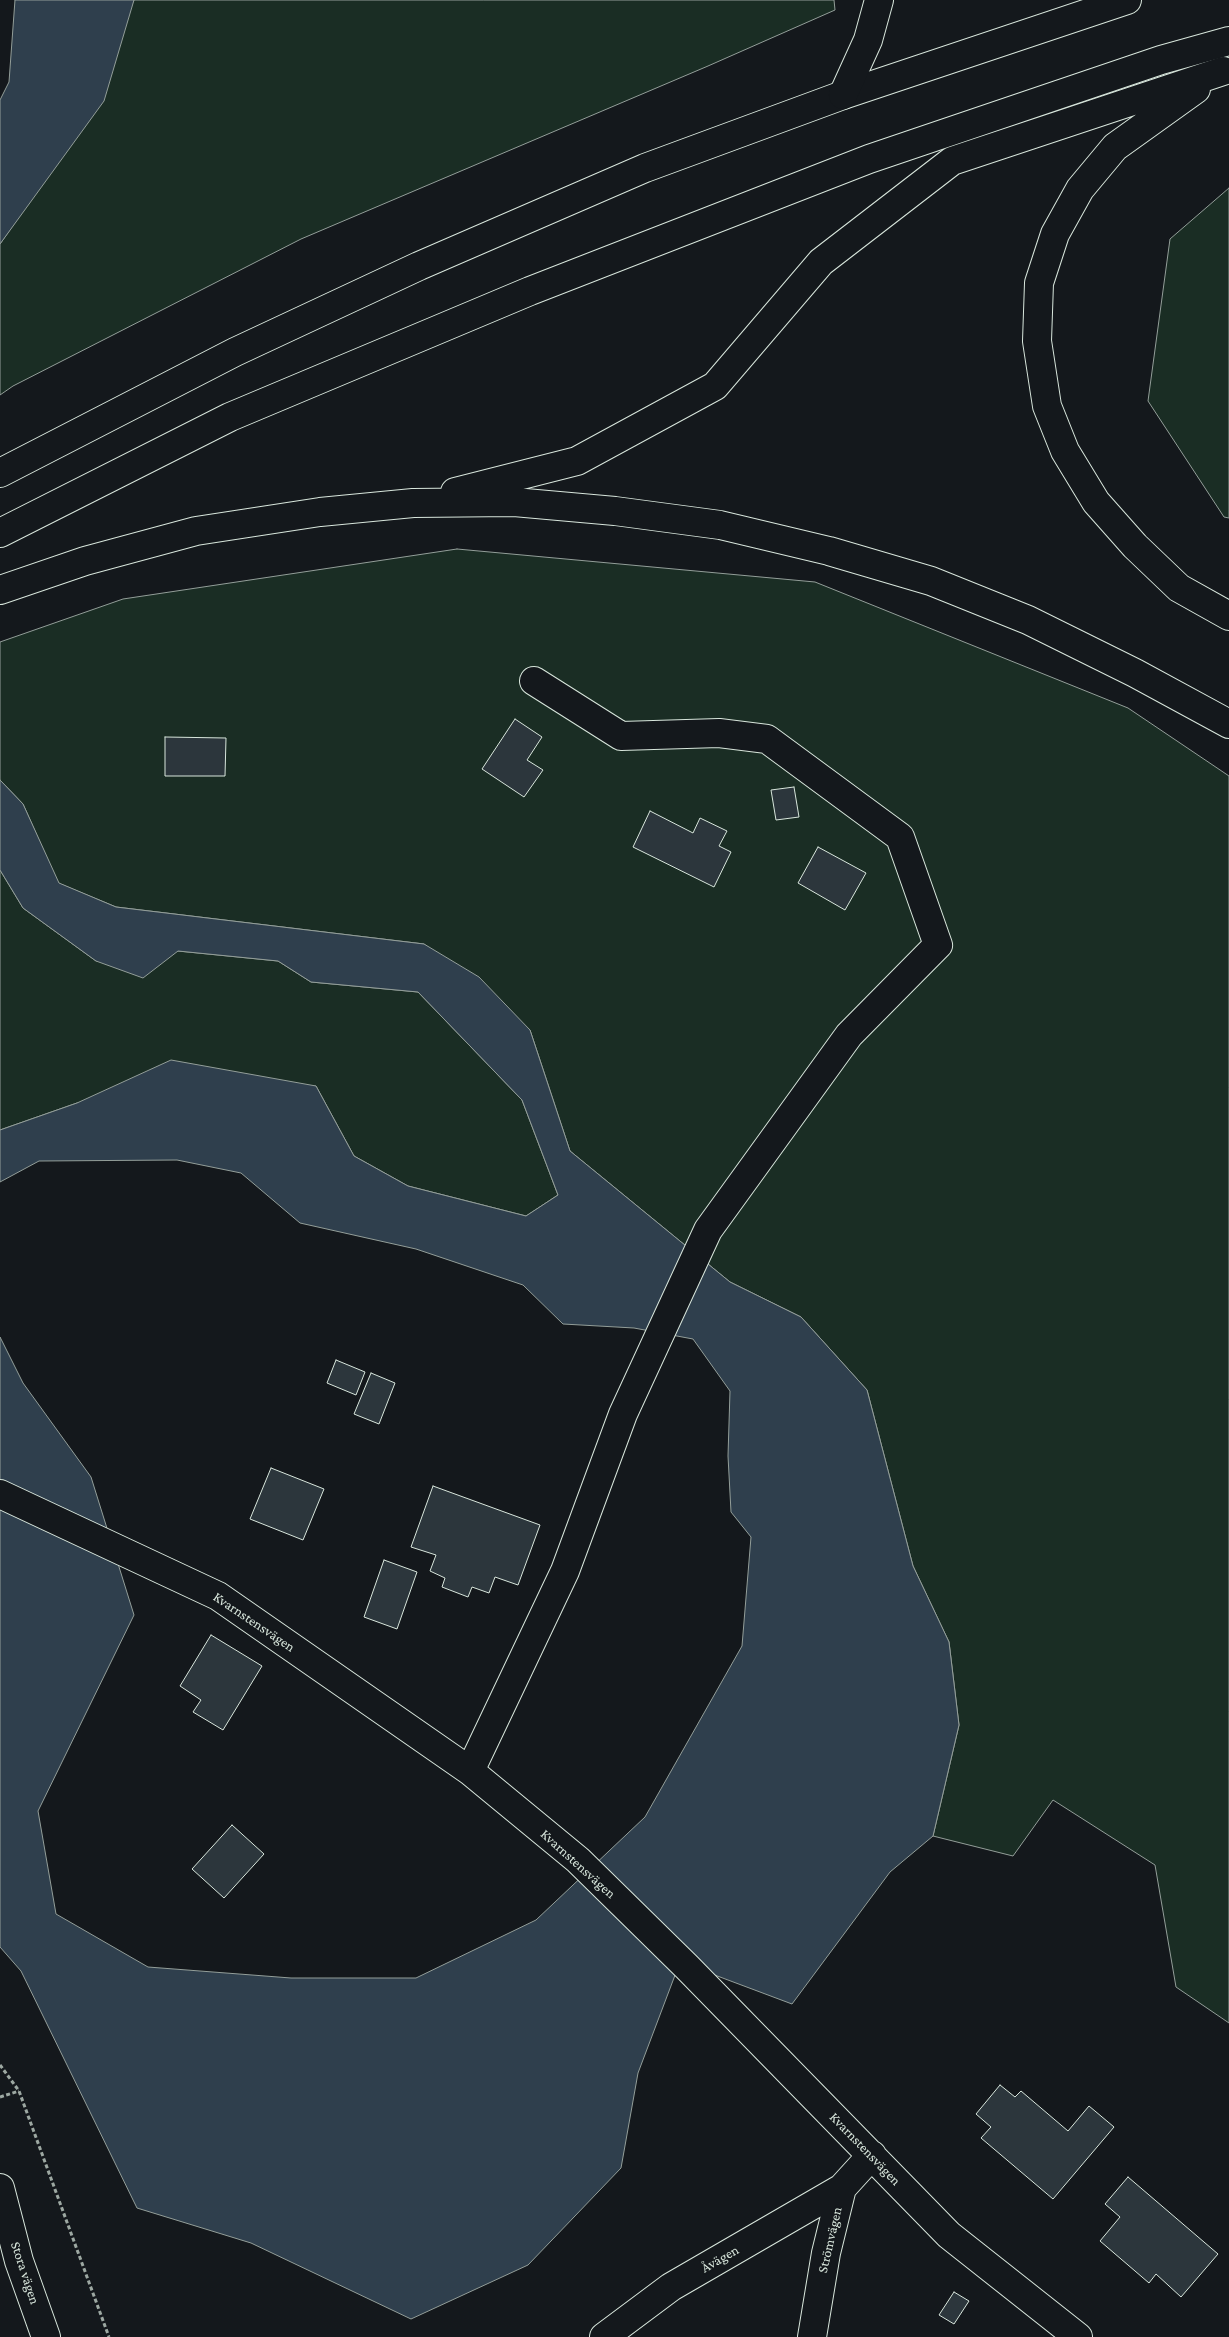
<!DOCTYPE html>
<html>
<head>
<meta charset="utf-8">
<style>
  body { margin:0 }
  canvas { display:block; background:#14181c }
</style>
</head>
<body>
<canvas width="1229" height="2337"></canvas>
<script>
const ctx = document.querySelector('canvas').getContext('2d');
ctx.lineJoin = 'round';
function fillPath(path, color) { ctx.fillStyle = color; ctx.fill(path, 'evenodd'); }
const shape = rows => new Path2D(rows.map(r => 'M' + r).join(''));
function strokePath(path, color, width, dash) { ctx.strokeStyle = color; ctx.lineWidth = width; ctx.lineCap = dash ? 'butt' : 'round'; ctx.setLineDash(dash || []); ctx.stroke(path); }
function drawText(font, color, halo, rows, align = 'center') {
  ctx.font = font + ' "Crimson Pro",serif'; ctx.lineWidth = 4; ctx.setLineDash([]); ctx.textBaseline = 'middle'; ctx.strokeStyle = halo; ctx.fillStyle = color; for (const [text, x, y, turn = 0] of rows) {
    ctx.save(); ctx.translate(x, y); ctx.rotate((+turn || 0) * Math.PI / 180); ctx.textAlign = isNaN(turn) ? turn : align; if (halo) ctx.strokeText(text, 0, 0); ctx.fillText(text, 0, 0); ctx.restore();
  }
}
const green = shape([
  [134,0,834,0,835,10,708,66,301,239,13,386,0,395,0,244,23,211,134,0],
  [1229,188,1229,518,1224,517,1148,401,1170,239,1229,188],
  [457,549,815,582,1128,708,1229,776,1229,2023,1176,1987,1155,1865,1053,1800,1013,1856,933,1836,959,1725,949,1642,913,1566,867,1390,801,1317,730,1282,570,1151,530,1030,424,944,116,907,58,883,23,804,0,780,0,642,123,599,457,549],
  [0,870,23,908,96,961,178,951,278,961,311,982,418,992,522,1100,558,1195,526,1216,408,1186,354,1156,316,1086,77,1103,0,1130,0,870]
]);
fillPath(green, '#1a2d24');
strokePath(green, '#939e99', 1);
const water = shape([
  [15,0,134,0,104,101,0,244,0,100,9,82,15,0],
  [0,780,23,804,59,883,116,907,424,944,479,977,530,1030,570,1151,730,1282,801,1317,867,1390,913,1566,949,1642,959,1725,933,1836,890,1872,792,2004,680,1962,638,2073,621,2168,528,2265,411,2319,251,2243,137,2208,21,1971,0,1947,0,1337,23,1383,91,1477,134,1615,38,1811,56,1914,148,1967,291,1978,416,1978,536,1920,645,1817,742,1646,751,1537,731,1512,728,1456,730,1391,693,1339,634,1328,563,1324,523,1285,416,1249,300,1223,241,1173,177,1160,39,1161,0,1182,0,1130,77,1103,171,1060,316,1086,354,1156,408,1186,526,1216,558,1195,522,1100,418,992,311,982,278,961,178,951,143,978,96,961,23,908,0,870,0,780]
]);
fillPath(water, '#2f3f4d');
strokePath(water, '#939e99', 1);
const building = shape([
  [515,719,542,737,527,760,543,770,524,797,482,769,515,719],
  [165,737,226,738,225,776,165,776,165,737],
  [794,787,799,817,776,820,771,790,794,787],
  [650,811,693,833,700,818,727,831,719,846,731,852,714,887,633,847,650,811],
  [818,847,866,873,845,910,798,883,818,847],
  [336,1360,365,1372,356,1395,327,1383,336,1360],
  [371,1373,395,1383,379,1424,354,1414,371,1373],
  [271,1468,324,1489,303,1540,250,1519,271,1468],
  [433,1486,540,1525,518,1585,495,1577,489,1593,472,1587,468,1597,442,1587,445,1578,430,1571,436,1555,411,1547,433,1486],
  [384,1560,417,1572,397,1629,364,1617,384,1560],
  [211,1635,262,1666,223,1730,193,1712,201,1700,180,1686,211,1635],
  [232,1825,264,1854,224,1898,192,1869,232,1825],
  [1000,2085,1015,2097,1021,2091,1068,2131,1089,2106,1114,2127,1053,2199,981,2138,991,2127,976,2114,1000,2085],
  [1128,2177,1218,2254,1181,2297,1156,2274,1149,2283,1100,2241,1120,2217,1105,2204,1128,2177],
  [954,2292,969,2301,954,2324,939,2315,954,2292]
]);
fillPath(building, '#2c363c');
strokePath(building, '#d8e6dc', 1);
const minor = shape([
  [0,1494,218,1596,470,1771,578,1860,687,1967,949,2235,1078,2337],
  [470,1771,565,1571,623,1414,708,1230,849,1035,938,945,900,837,767,739,719,733,621,736,534,681],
  [0,2188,19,2261,46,2337],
  [604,2337,671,2287,842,2188],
  [812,2337,826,2253,842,2188,872,2155]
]);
const major = shape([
  [0,473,235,352,419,266,645,168,843,95,1127,0],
  [0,533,230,417,530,291,869,159,1161,60,1229,41]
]);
const highway = shape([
  [1196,89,1115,147,1080,189,1055,234,1039,283,1037,341,1047,406,1065,451,1096,502,1135,546,1179,588,1229,616],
  [843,95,868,40,879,0],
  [455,492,577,461,715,386,821,262,952,161,1223,71],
  [0,590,85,561,196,531,320,512,413,503,514,502,615,511,720,525,829,551,931,581,1028,620,1135,673,1229,724]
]);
strokePath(minor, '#d8e6dc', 30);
strokePath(major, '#d8e6dc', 30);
strokePath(highway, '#d8e6dc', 30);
strokePath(shape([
  [0,2065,19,2091,109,2337],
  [0,2097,19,2091]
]), '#9da8a2', 3, [4, 2.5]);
strokePath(minor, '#14181c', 28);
strokePath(major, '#14181c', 28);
strokePath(highway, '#14181c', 28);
drawText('14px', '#d8e6dc', '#14181c', [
  ["Kvarnstensvägen",254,1622,34],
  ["Kvarnstensvägen",578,1864,42],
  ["Kvarnstensvägen",865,2149,46],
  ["Strömvägen",830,2240,-77],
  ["Åvägen",720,2259,-30],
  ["Stora vägen",25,2273,72]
]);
</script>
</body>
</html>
